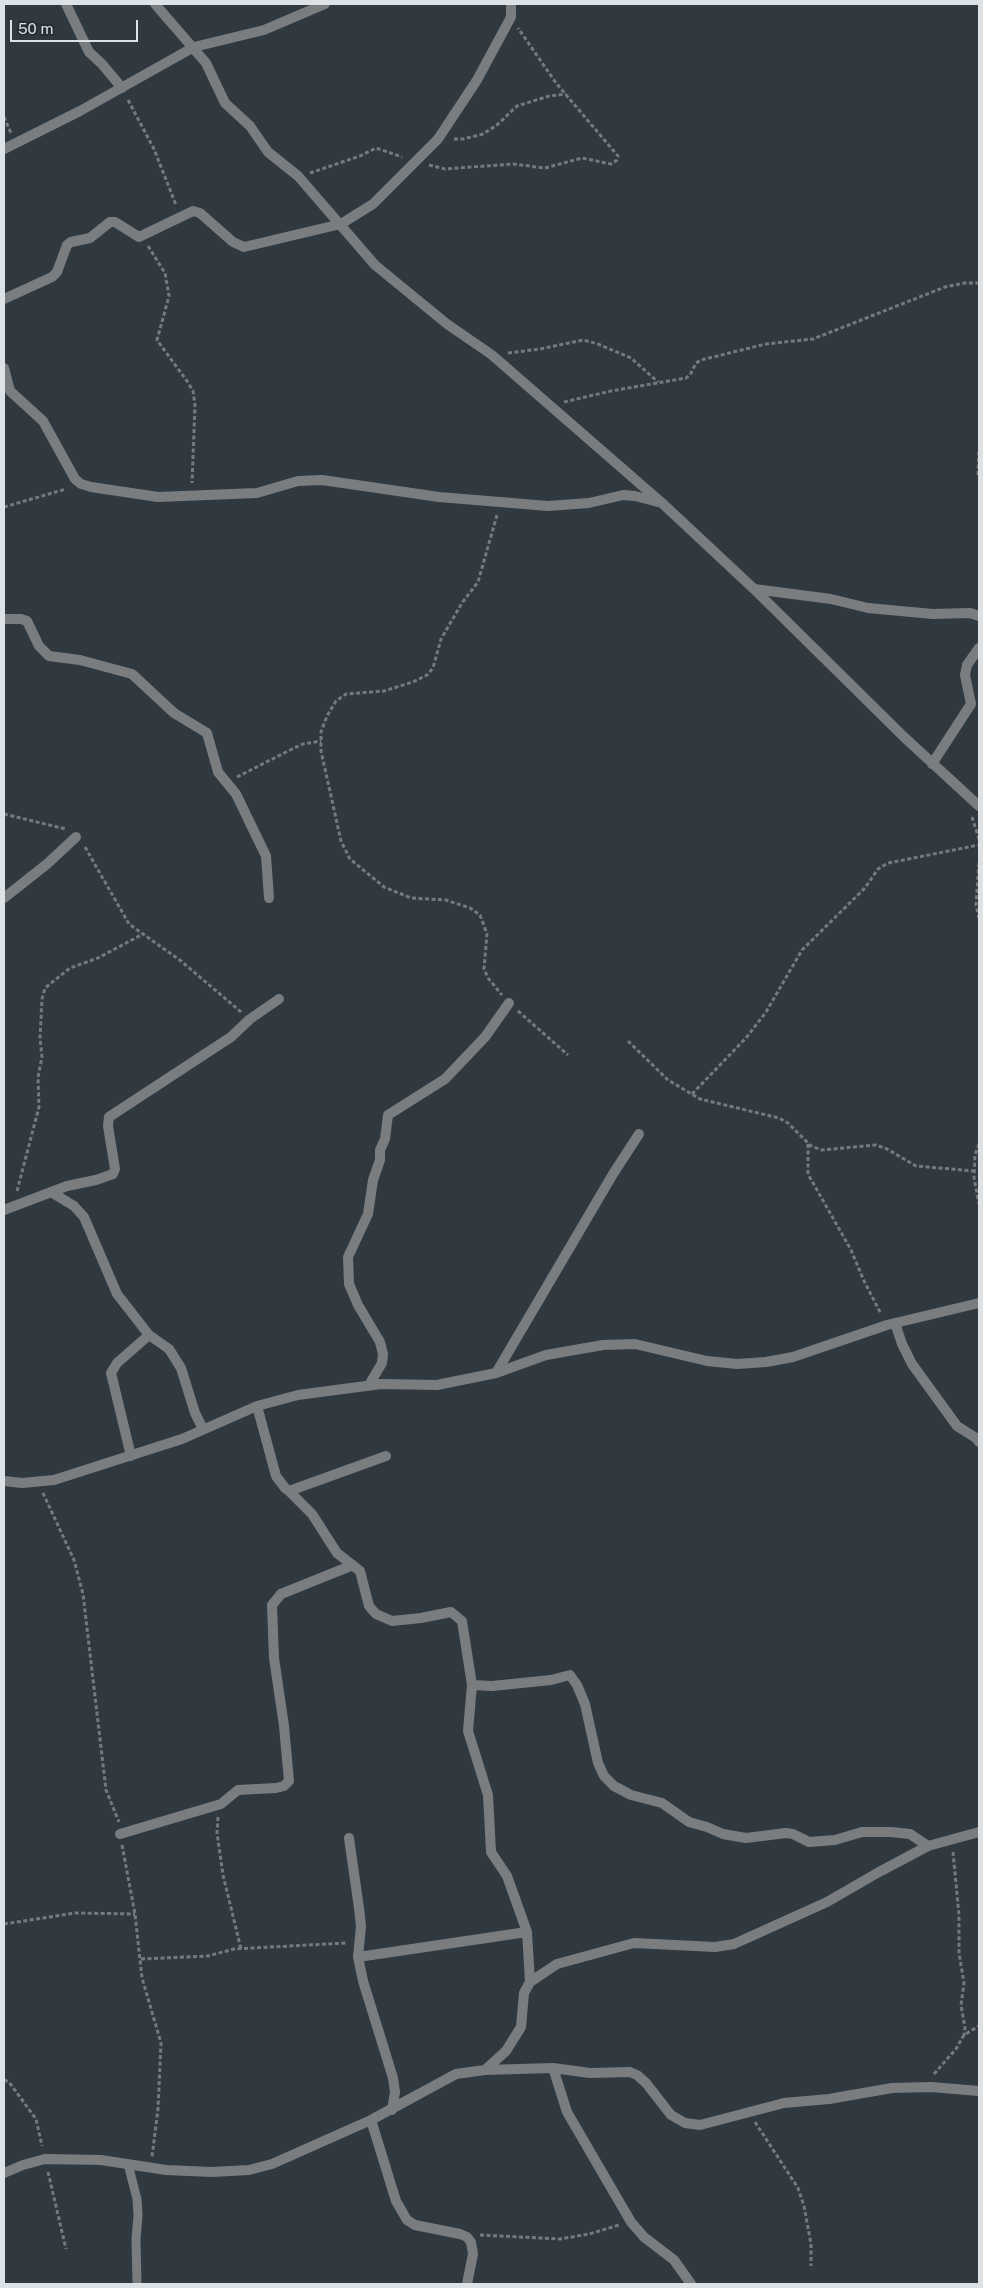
<!DOCTYPE html>
<html>
<head>
<meta charset="utf-8">
<style>
  body { margin:0 }
  #map { position:relative; width:983px; height:2288px; overflow:hidden; background:#313940; font-family:"Public Sans",sans-serif }
  canvas { display:block }
  .frame { position:absolute; inset:0; border:5px solid #dde2e7; pointer-events:none }
  .scale { position:absolute; left:10px; top:20px; width:128px; height:22px; box-sizing:border-box; border:2px solid #dde2e7; border-top:0; padding-left:6px; font-size:15px; line-height:18px; white-space:nowrap; color:#dde2e7; -webkit-text-stroke:4px #272f36; paint-order:stroke }
</style>
</head>
<body>
<div id="map">
<canvas width="983" height="2288"></canvas>
<div class="frame"></div>
<div class="scale">50 m</div>
</div>
<script>
const ctx = document.querySelector('canvas').getContext('2d');
ctx.lineJoin = 'round';
const shape = rows => new Path2D(rows.map(r => 'M' + r).join(''));
function strokePath(path, color, width, dash) { ctx.strokeStyle = color; ctx.lineWidth = width; ctx.lineCap = dash ? 'butt' : 'round'; ctx.setLineDash(dash || []); ctx.stroke(path); }
strokePath(shape([
  [128,100,154,149,176,205],
  [4,117,11,133],
  [454,139,463,139,483,134,497,125,517,106,549,96,566,94],
  [429,165,445,169,513,164,545,168,582,158,611,164,617,160,618,156,556,83,518,28],
  [310,173,360,156,376,148,402,157],
  [148,246,165,273,169,296,157,340,187,381,193,391,195,405,192,483],
  [508,353,540,349,583,340,598,344,631,358,658,382],
  [564,402,611,391,686,378,690,375,696,363,701,360,766,344,813,339,945,287,965,283,979,283],
  [978,475,979,450],
  [4,507,66,489],
  [497,515,478,582,462,603,441,639,433,668,427,675,413,682,384,691,346,694,336,701,327,716,321,732,321,751,341,841,350,859,384,887,411,898,446,900,470,908,480,915,487,934,484,969,488,978,502,995],
  [237,777,290,750,303,744,321,741],
  [4,814,66,829],
  [972,817,979,839],
  [85,847,129,924,181,961,241,1012],
  [979,863,976,905,979,918],
  [518,1011,568,1055],
  [628,1041,668,1080,700,1099,779,1118,788,1123,811,1146,822,1150,876,1145,887,1149,916,1166,974,1171],
  [692,1094,746,1038,766,1012,802,950,865,888,878,869,888,863,979,845],
  [808,1144,808,1174,851,1250,864,1281,881,1314],
  [979,1144,975,1155,974,1178,979,1204],
  [17,1191,39,1107,38,1077,42,1057,40,1038,42,999,45,988,70,968,98,958,143,934],
  [43,1493,74,1560,83,1594,106,1790,119,1822],
  [218,1817,217,1833,223,1875,241,1949],
  [122,1845,135,1914,142,1978,161,2043,158,2109,152,2157],
  [953,1852,959,1915,959,1953,964,1983,961,2005,965,2028,964,2035],
  [4,1924,75,1913,135,1914],
  [141,1959,208,1956,234,1949,346,1943],
  [934,2074,956,2049,964,2035,979,2026],
  [4,2080,9,2082,36,2119,42,2146],
  [755,2122,798,2188,804,2206,811,2244,811,2266],
  [48,2172,66,2249],
  [480,2235,560,2239,589,2234,619,2225]
]), '#737a80', 3, [4, 2.5]);
strokePath(shape([
  [128,2164,137,2199,138,2215,136,2240,137,2284]
]), '#797d80', 9);
strokePath(shape([
  [66,4,89,52,102,64,122,88],
  [155,4,206,63,225,103,250,126,268,152,298,176,375,265,447,324,492,355,662,503,754,589,904,737,979,806],
  [4,149,80,111,194,47,264,30,325,4],
  [4,299,52,277,57,272,67,245,71,242,90,238,110,222,115,222,139,237,193,211,200,213,233,242,244,247,341,224,373,204,438,139,477,80,511,17,511,4],
  [4,368,10,391,43,421,75,479,81,484,91,487,158,497,257,493,298,481,322,480,439,497,548,506,589,503,623,495,635,496,658,502],
  [754,589,831,599,868,608,933,614,970,613,979,616],
  [4,619,21,619,27,621,39,646,49,656,80,660,132,674,174,713,207,733,218,772,236,794,266,856,269,898],
  [932,764,971,704,965,675,967,665,979,648],
  [4,898,47,864,76,837],
  [51,1192,74,1206,84,1217,117,1294,149,1335,169,1349,181,1368,195,1413,203,1429],
  [4,1210,67,1186,96,1180,113,1174,115,1169,108,1126,109,1117,231,1037,250,1019,279,999],
  [895,1323,902,1344,912,1364,957,1426,976,1438,979,1442],
  [496,1373,613,1174,639,1134],
  [369,1385,382,1363,383,1354,380,1342,358,1305,349,1284,348,1257,368,1214,373,1180,380,1160,380,1150,385,1139,388,1115,445,1079,485,1037,509,1003],
  [257,1406,276,1476,285,1488,289,1491,386,1456],
  [131,1456,111,1373,117,1363,149,1335],
  [4,1481,22,1483,54,1480,182,1439,257,1406,298,1395,381,1384,437,1385,496,1373,546,1355,603,1345,635,1344,707,1361,737,1364,766,1362,793,1357,887,1325,979,1303],
  [289,1491,312,1514,337,1553,360,1571,369,1606,376,1614,392,1621,421,1618,451,1612,462,1621,472,1685,468,1731,488,1795,491,1852,507,1876,527,1932,530,1982],
  [472,1685,492,1686,551,1680,570,1675,577,1685,585,1704,598,1763,604,1776,614,1786,631,1795,662,1803,689,1822,707,1827,723,1834,746,1838,786,1833,793,1834,809,1842,835,1840,862,1832,891,1832,910,1834,928,1846],
  [120,1834,221,1804,238,1790,276,1788,284,1786,289,1781,284,1726,274,1658,272,1605,281,1594,353,1565],
  [349,1838,359,1908,361,1926,358,1957,363,1981,393,2078,395,2092,392,2110],
  [358,1957,527,1932],
  [553,2068,567,2112,631,2222,644,2237,674,2260,691,2284],
  [485,2070,506,2051,521,2027,524,1993,530,1982,557,1964,634,1943,715,1947,734,1944,827,1902,879,1872,928,1846,979,1832],
  [371,2120,396,2201,407,2220,415,2225,460,2234,467,2237,471,2242,473,2254,467,2284],
  [4,2173,23,2165,45,2159,101,2160,166,2170,212,2172,249,2170,272,2164,371,2120,456,2074,485,2070,553,2068,590,2073,630,2072,637,2075,646,2083,671,2115,685,2123,700,2125,784,2103,829,2099,892,2088,931,2087,979,2091]
]), '#797d80', 10);
</script>
</body>
</html>
